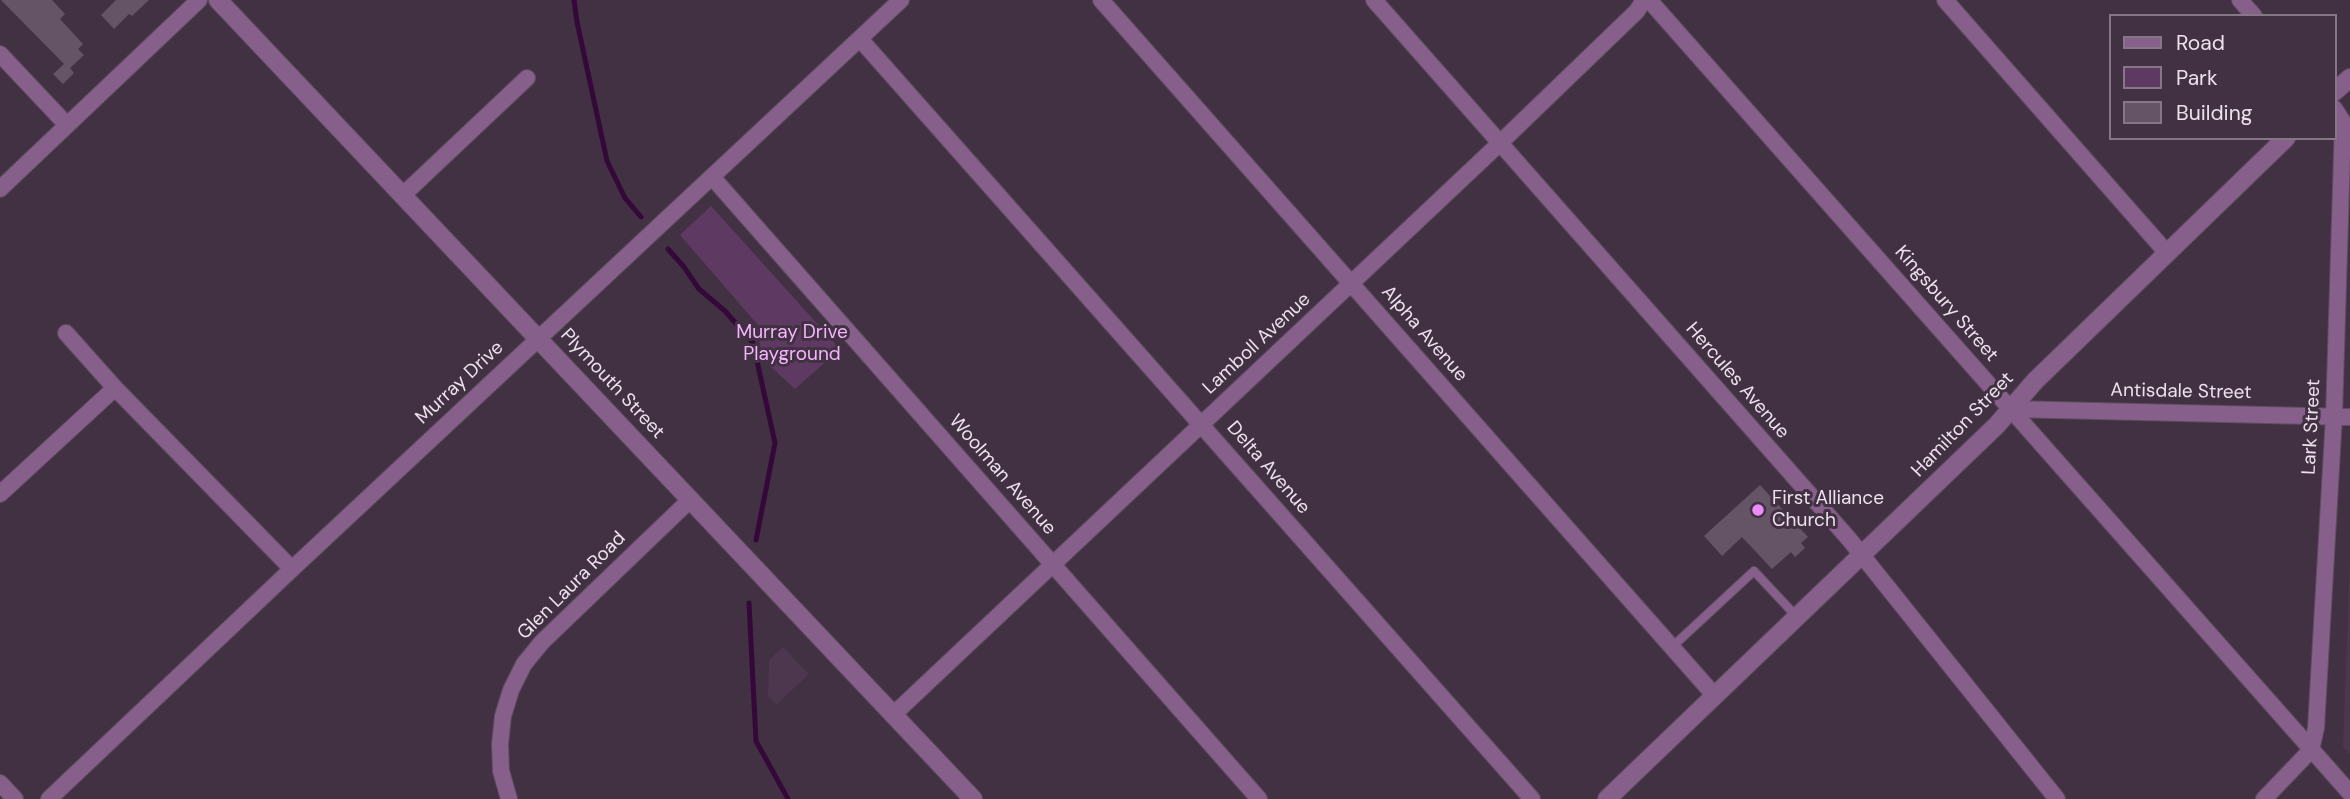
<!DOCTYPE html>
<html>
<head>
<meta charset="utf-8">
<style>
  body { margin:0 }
  #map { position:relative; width:2350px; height:799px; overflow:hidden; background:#423143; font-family:"DM Sans",sans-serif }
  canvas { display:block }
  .legend { position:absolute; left:2109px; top:14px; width:228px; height:126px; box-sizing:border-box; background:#423143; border:2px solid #867787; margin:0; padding:9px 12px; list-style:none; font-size:21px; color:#ece1ed }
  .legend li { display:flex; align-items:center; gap:14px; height:35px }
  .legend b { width:35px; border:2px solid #867787 }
</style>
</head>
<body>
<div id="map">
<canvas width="2350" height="799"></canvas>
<ul class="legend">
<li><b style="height:9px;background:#865f8b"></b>Road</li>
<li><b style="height:19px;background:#5e3a62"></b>Park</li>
<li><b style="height:19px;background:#655366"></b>Building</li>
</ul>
</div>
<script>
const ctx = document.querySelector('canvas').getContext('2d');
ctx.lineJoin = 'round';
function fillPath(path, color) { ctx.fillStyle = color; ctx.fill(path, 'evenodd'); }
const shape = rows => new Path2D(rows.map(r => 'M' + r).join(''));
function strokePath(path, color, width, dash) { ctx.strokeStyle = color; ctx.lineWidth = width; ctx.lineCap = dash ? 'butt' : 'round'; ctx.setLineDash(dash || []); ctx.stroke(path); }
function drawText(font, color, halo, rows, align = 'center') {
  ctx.font = font + ' "DM Sans",sans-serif'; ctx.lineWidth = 6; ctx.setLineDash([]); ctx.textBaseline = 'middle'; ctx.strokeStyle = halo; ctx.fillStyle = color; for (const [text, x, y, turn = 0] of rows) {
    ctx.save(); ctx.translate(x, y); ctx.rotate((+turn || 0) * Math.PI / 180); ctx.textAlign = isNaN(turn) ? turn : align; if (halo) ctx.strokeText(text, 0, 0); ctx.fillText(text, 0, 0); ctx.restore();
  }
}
fillPath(shape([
  [2350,557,2350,754,2343,747],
  [783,647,809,674,776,705,768,696,769,660]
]), '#4c374f');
fillPath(shape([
  [711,206,840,349,795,389,761,358,758,325,680,235]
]), '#5e3a62');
strokePath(shape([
  [574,0,577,22,607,161,625,198,641,217],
  [668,249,684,267,699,289,725,311,753,343,775,443,756,540],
  [749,603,756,741,788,799]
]), '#340839', 5);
fillPath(shape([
  [1,0,52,0,65,14,60,19,83,44,78,49,84,55,70,68,74,73,63,84,53,74,64,64],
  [116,0,149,0,132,16,129,14,114,29,101,15],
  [1760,485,1808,537,1801,543,1805,548,1795,557,1791,552,1772,569,1742,537,1722,556,1704,536]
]), '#655366');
const service = shape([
  [1672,647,1754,571,1797,617]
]);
const minor = shape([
  [1101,0,1715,696],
  [1374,0,1849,539,2057,799],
  [1649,0,2350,793],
  [1945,0,2167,253],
  [2240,0,2254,16],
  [860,39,1532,799],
  [0,54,67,125],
  [713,178,1259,799],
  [0,189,199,0],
  [403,195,527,78],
  [66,333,115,388,292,569],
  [2011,409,2350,417],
  [0,494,115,388],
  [894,714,1500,143,1637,11,1644,0],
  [0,783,15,799],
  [49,799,292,569,901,0],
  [509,799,501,771,500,744,503,716,511,690,524,664,542,642,691,499],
  [2264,799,2311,750,2316,728,2334,416,2343,122,2334,108]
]);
const tertiary = shape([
  [218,0,973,799],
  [2334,92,2350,78],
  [1607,799,1997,425,2035,381,2286,138]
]);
strokePath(service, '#5d4d5e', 10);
strokePath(minor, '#5d4d5e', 18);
strokePath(tertiary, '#5d4d5e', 20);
strokePath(service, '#865f8b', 8);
strokePath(minor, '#865f8b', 16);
strokePath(tertiary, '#865f8b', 18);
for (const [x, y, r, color] of [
  [1758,510,7,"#ed8cf9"]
]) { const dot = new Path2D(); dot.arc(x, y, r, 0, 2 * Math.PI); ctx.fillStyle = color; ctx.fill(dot); strokePath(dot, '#423143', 2.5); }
drawText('19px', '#ece1ed', '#423143', [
  ["Kingsbury Street",1946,304,49],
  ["Alpha Avenue",1424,334,49],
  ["Lamboll Avenue",1257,344,-43],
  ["Hercules Avenue",1737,381,49],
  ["Murray Drive",460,383,-43],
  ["Plymouth Street",612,384,47],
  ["Antisdale Street",2181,392,1],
  ["Hamilton Street",1963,425,-46],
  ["Lark Street",2312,427,-87],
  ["Delta Avenue",1268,468,49],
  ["Woolman Avenue",1002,475,49],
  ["Glen Laura Road",572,586,-45]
]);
drawText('19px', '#f7b5fe', '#423143', [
  ["Murray Drive",792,333],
  ["Playground",792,355]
]);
drawText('19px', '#ece1ed', '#423143', [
  ["First Alliance",1772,499],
  ["Church",1772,521]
], 'left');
</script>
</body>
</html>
